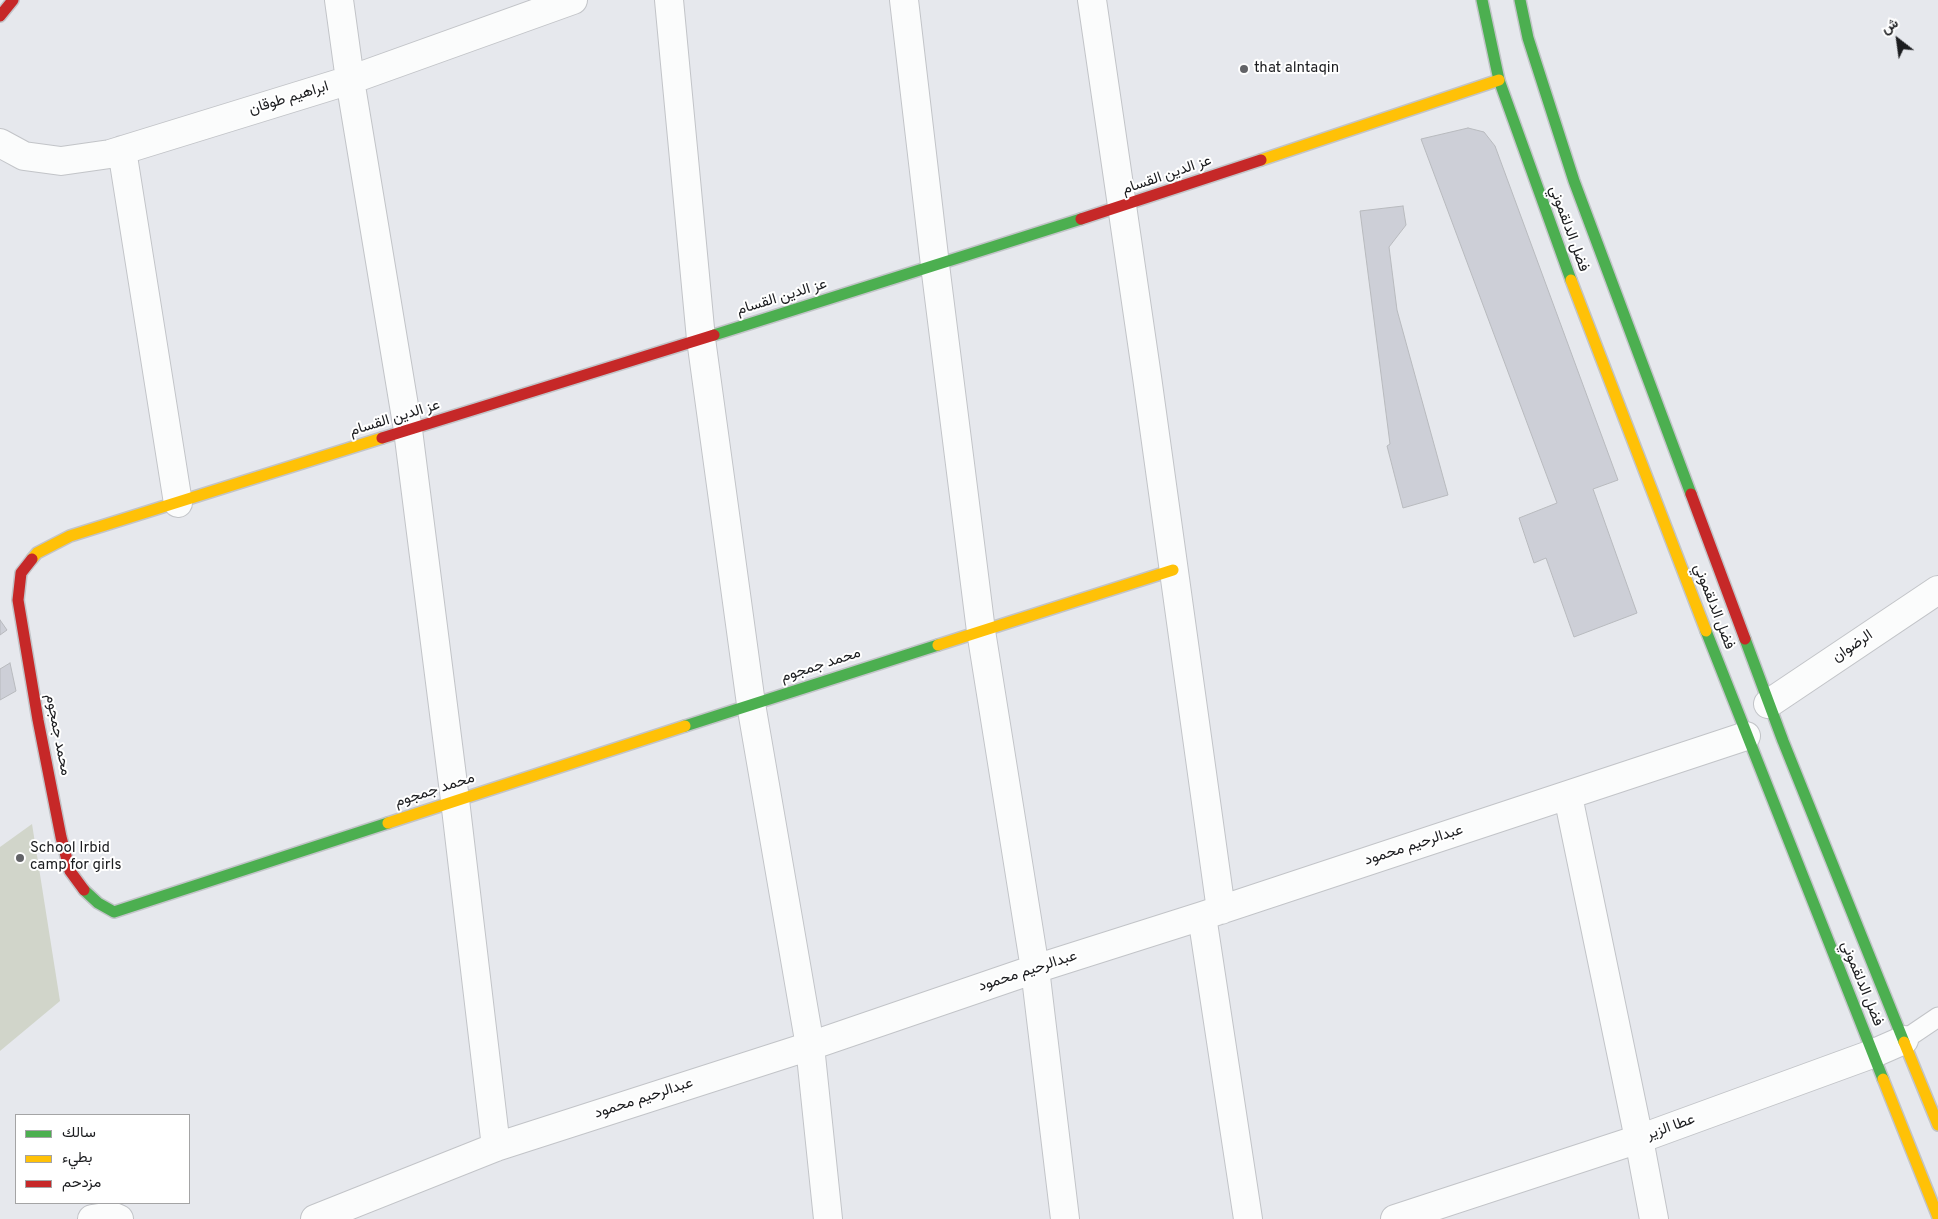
<!DOCTYPE html>
<html>
<head>
<meta charset="utf-8">
<style>
  body { margin:0 }
  #map { position:relative; width:1938px; height:1219px; overflow:hidden; background:#e6e8ed; font-family:Overpass,Vazirmatn,sans-serif }
  canvas { display:block }
  .legend { position:absolute; left:15px; top:1114px; width:175px; height:90px; box-sizing:border-box; background:#fff; border:1px solid #a4a4a5; margin:0; padding:6px 9px; list-style:none; font-size:15px; color:#1b1c1f }
  .legend li { display:flex; align-items:center; gap:10px; height:25px }
  .legend b { width:25px; border:1px solid #a4a4a5 }
  .north { position:absolute; left:1873px; top:15px; width:50px; height:50px; -webkit-text-stroke:4px #fff; paint-order:stroke; rotate:330deg; font-size:14px; font-weight:700; line-height:20px; text-align:center; color:#1b1c1f }
  .north::after { content:''; display:block; margin:auto; width:18px; height:22px; background:#1b1c1f; clip-path:polygon(50% 0,100% 100%,50% 72%,0 100%) }
</style>
</head>
<body>
<div id="map">
<canvas width="1938" height="1219"></canvas>
<ul class="legend">
<li><b style="height:6px;background:#4caf50"></b>سالك</li>
<li><b style="height:6px;background:#ffc107"></b>بطيء</li>
<li><b style="height:6px;background:#c62828"></b>مزدحم</li>
</ul>
<div class="north">ش</div>
</div>
<script>
const ctx = document.querySelector('canvas').getContext('2d');
ctx.lineJoin = 'round';
function fillPath(path, color) { ctx.fillStyle = color; ctx.fill(path, 'evenodd'); }
const shape = rows => new Path2D(rows.map(r => 'M' + r).join(''));
function strokePath(path, color, width, dash) { ctx.strokeStyle = color; ctx.lineWidth = width; ctx.lineCap = dash ? 'butt' : 'round'; ctx.setLineDash(dash || []); ctx.stroke(path); }
function drawText(font, color, halo, rows, align = 'center') {
  ctx.font = font + ' Overpass,Vazirmatn,sans-serif'; ctx.lineWidth = 4; ctx.setLineDash([]); ctx.textBaseline = 'middle'; ctx.strokeStyle = halo; ctx.fillStyle = color; for (const [text, x, y, turn = 0] of rows) {
    ctx.save(); ctx.translate(x, y); ctx.rotate((+turn || 0) * Math.PI / 180); ctx.textAlign = isNaN(turn) ? turn : align; if (halo) ctx.strokeText(text, 0, 0); ctx.fillText(text, 0, 0); ctx.restore();
  }
}
fillPath(shape([
  [32,824,60,1001,0,1051,0,847]
]), '#d1d5ca');
const building = shape([
  [1468,128,1484,132,1495,146,1618,480,1593,489,1637,613,1574,637,1546,558,1534,563,1519,518,1557,503,1421,139,1468,128],
  [1403,206,1406,225,1389,247,1397,310,1448,495,1403,508,1387,446,1390,444,1360,211,1403,206],
  [0,620,7,630,0,635,0,620],
  [10,663,16,691,0,700,0,669,10,663]
]);
fillPath(building, '#cdcfd7');
strokePath(building, '#b8babe', 1);
const lane = shape([
  [1904,1040,1938,1017]
]);
const street = shape([
  [339,0,350,80,408,430,455,800,496,1147],
  [669,0,701,339,751,704,810,1046,828,1219],
  [904,0,935,265,981,631,1035,969,1065,1219],
  [1092,0,1147,377,1221,910],
  [0,143,24,156,61,161,110,154,350,80,573,0],
  [122,150,178,503],
  [1768,704,1938,590],
  [1568,796,1639,1139,1654,1219],
  [1202,916,1248,1219],
  [92,1219,112,1216,119,1219],
  [315,1219,496,1147,810,1046,1035,969,1202,916,1746,736],
  [1395,1219,1639,1139,1872,1054,1904,1040]
]);
const fast = shape([
  [1482,0,1499,80,1571,280],
  [1520,0,1528,38,1574,181,1691,494],
  [714,335,1081,219],
  [1706,631,1883,1079],
  [1745,639,1783,741,1904,1042],
  [685,726,938,645],
  [84,890,98,903,114,912,388,823]
]);
const slow = shape([
  [1261,160,1499,80],
  [1571,280,1706,631],
  [32,559,37,553,70,536,382,438],
  [938,645,1173,570],
  [388,823,685,726],
  [1904,1042,1938,1125],
  [1883,1079,1938,1217]
]);
const jam = shape([
  [0,16,13,0],
  [1081,219,1261,160],
  [382,438,714,335],
  [1691,494,1745,639],
  [32,559,21,573,18,600,38,720,61,837,70,871,84,890]
]);
strokePath(lane, '#c2c4c8', 21);
strokePath(street, '#c2c4c8', 30);
strokePath(fast, '#c2c4c8', 14);
strokePath(slow, '#c2c4c8', 14);
strokePath(jam, '#c2c4c8', 14);
strokePath(lane, '#fbfcfc', 19);
strokePath(street, '#fbfcfc', 28);
strokePath(fast, '#4caf50', 11);
strokePath(slow, '#ffc107', 11);
strokePath(jam, '#c62828', 11);
for (const [x, y, r, color] of [
  [1244,69,5,"#626367"],
  [20,858,5,"#626367"]
]) { const dot = new Path2D(); dot.arc(x, y, r, 0, 2 * Math.PI); ctx.fillStyle = color; ctx.fill(dot); strokePath(dot, '#fff', 2); }
drawText('15px', '#1b1c1f', '#fff', [
  ["that alntaqin",1254,69],
  ["School Irbid",30,849],
  ["camp for girls",30,866]
], 'left');
drawText('15px', '#1b1c1f', '#fff', [
  ["ابراهيم طوقان",289,99,-17],
  ["عز الدين القسام",1167,176,-19],
  ["فضل الدلقموني",1568,229,70],
  ["عز الدين القسام",782,298,-17],
  ["عز الدين القسام",395,419,-17],
  ["فضل الدلقموني",1713,607,69],
  ["الرضوان",1853,647,-34],
  ["محمد جمجوم",821,666,-18],
  ["محمد جمجوم",57,735,79],
  ["محمد جمجوم",435,791,-18],
  ["عبدالرحيم محمود",1414,846,-18],
  ["عبدالرحيم محمود",1028,972,-18],
  ["فضل الدلقموني",1861,984,68],
  ["عبدالرحيم محمود",644,1099,-18],
  ["عطا الزير",1671,1128,-20]
]);
</script>
</body>
</html>
